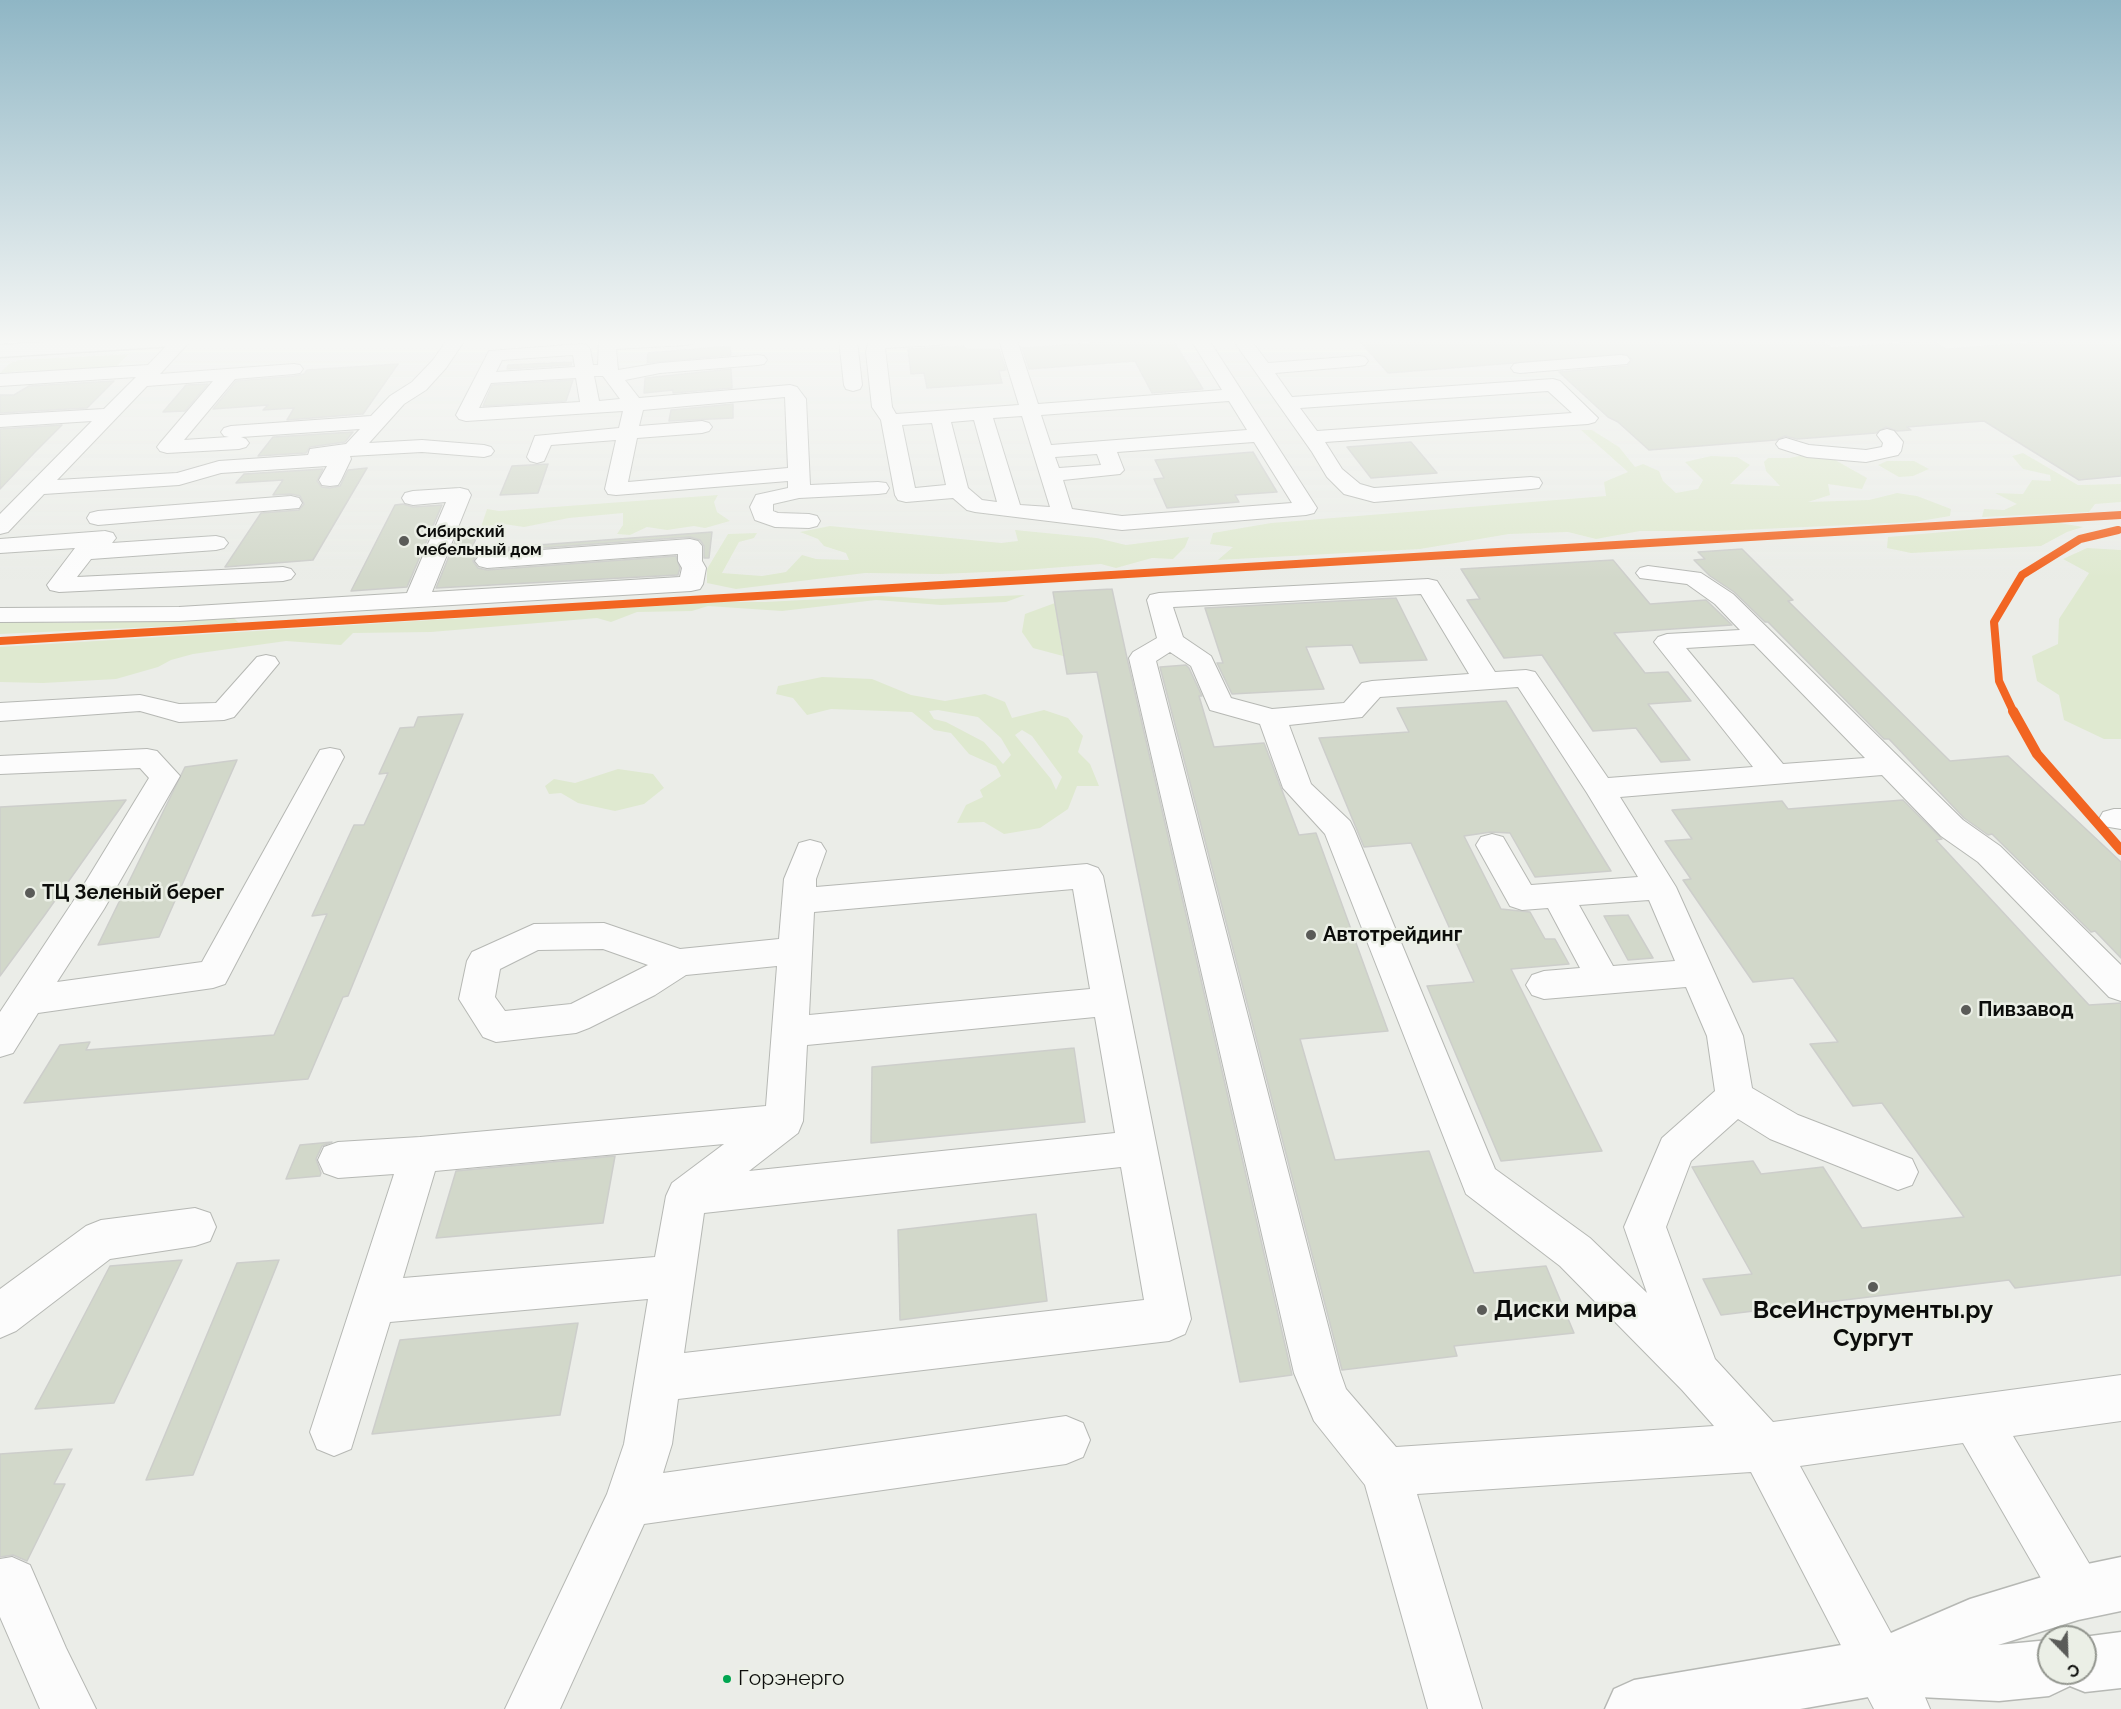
<!DOCTYPE html>
<html>
<head>
<meta charset="utf-8">
<style>
  body { margin:0 }
  #map { position:relative; width:2121px; height:1709px; overflow:hidden; background:#ebede8; font-family:Raleway,sans-serif }
  canvas { display:block }
  .north { position:absolute; left:2037px; top:1625px; width:60px; height:60px; box-sizing:border-box; background:#ebefe6; border:2px solid #92958e; border-radius:50%; rotate:157deg; font-size:16px; font-weight:700; line-height:24px; text-align:center; color:#0c0d0b }
  .north::after { content:''; display:block; margin:auto; width:21px; height:27px; background:#5a5b58; clip-path:polygon(50% 0,100% 100%,50% 72%,0 100%) }
</style>
</head>
<body>
<div id="map">
<canvas width="2121" height="1709"></canvas>
<div class="north">С</div>
</div>
<script>
const ctx = document.querySelector('canvas').getContext('2d');
ctx.lineJoin = 'round';
function fillPath(path, color) { ctx.fillStyle = color; ctx.fill(path, 'evenodd'); }
const shape = rows => new Path2D(rows.map(r => 'M' + r).join(''));
function strokePath(path, color, width, dash) { ctx.strokeStyle = color; ctx.lineWidth = width; ctx.lineCap = dash ? 'butt' : 'round'; ctx.setLineDash(dash || []); ctx.stroke(path); }
function drawText(font, color, halo, rows, align = 'center') {
  ctx.font = font + ' Raleway,sans-serif'; ctx.lineWidth = 5; ctx.setLineDash([]); ctx.textBaseline = 'middle'; ctx.strokeStyle = halo; ctx.fillStyle = color; for (const [text, x, y, turn = 0] of rows) {
    ctx.save(); ctx.translate(x, y); ctx.rotate((+turn || 0) * Math.PI / 180); ctx.textAlign = isNaN(turn) ? turn : align; if (halo) ctx.strokeText(text, 0, 0); ctx.fillText(text, 0, 0); ctx.restore();
  }
}
fillPath(shape([
  [129,354,114,369,47,373,37,370,0,373,9,364,19,360],
  [1581,430,1592,430,1619,447,1635,467,1643,464,1659,471,1663,481,1676,493,1698,489,1703,480,1685,462,1711,456,1737,457,1750,465,1730,484,1780,486,1766,471,1764,462,1768,458,1789,458,1809,454,1828,456,1867,478,1862,489,1828,484,1830,495,1808,502,1869,500,1897,493,1917,496,1951,509,1950,516,1914,522,1719,531,1640,531,1596,539,1568,532,1509,534,1420,549,1218,560,1233,547,1210,544,1213,533,1271,523,1606,496,1604,482,1628,472],
  [2023,453,2078,485,2121,484,2121,502,2095,504,2089,512,1982,517,1984,509,2004,510,2017,504,1995,493,2023,494,2032,480,2051,481,2050,475,2023,469,2012,456],
  [1887,461,1914,461,1929,469,1913,476,1899,477,1878,465],
  [718,495,714,502,717,512,730,521,705,528,694,526,667,530,647,527,630,535,617,534,623,525,623,513,569,518,524,527,504,524,481,527,487,509,499,511],
  [2054,522,2083,527,2067,532,2041,546,1911,553,1887,548,1888,537],
  [830,526,1001,543,1018,541,1015,530,1097,538,1126,545,1189,537,1185,547,1173,559,1152,558,1116,568,1101,564,1011,571,940,574,865,573,736,589,707,583,707,569,728,534,757,533,754,538,739,542,722,573,762,576,786,572,802,555,816,559,849,560,846,553,824,546,818,539,800,532],
  [2087,548,2121,550,2121,739,2104,739,2064,720,2059,695,2037,681,2032,656,2058,644,2059,619,2089,573,2063,559],
  [1025,595,1006,602,941,605,876,600,782,611,708,606,692,611,637,612,611,622,597,618,431,632,353,633,341,645,286,641,193,654,171,660,158,667,116,679,43,683,0,682,0,647,722,602,765,602,881,596,934,599],
  [1055,603,1063,656,1033,648,1022,632,1025,614],
  [234,618,239,623,0,634,0,621,67,623],
  [822,677,872,679,911,695,945,701,985,694,1005,702,1012,718,1044,710,1068,718,1083,736,1078,752,1090,764,1099,786,1077,786,1068,809,1040,828,1004,834,984,822,957,823,966,805,983,797,980,790,1001,776,996,766,969,754,951,733,934,730,912,712,831,709,807,715,793,698,776,694,778,686],
  [938,710,978,717,1001,738,1011,755,1003,764,984,742,946,722,934,719,929,711],
  [1022,730,1032,736,1062,777,1056,790,1051,779,1015,735],
  [618,769,653,774,664,788,644,804,615,811,578,803,561,793,549,794,545,786,554,779,575,783]
]), '#dfe9d0');
const building = shape([
  [1135,340,1173,340,1203,389,1152,393,1135,361,1029,369,1022,348,1135,340],
  [1359,340,1820,340,1832,348,1932,341,1947,349,2073,340,2121,340,2121,476,2079,480,1984,421,1907,427,1911,430,1897,431,1886,427,1876,433,1797,439,1785,436,1776,440,1649,450,1618,422,1608,417,1559,372,1627,366,1632,360,1627,354,1388,373,1359,340],
  [730,346,731,355,647,363,648,353,730,346],
  [963,346,967,349,999,349,1006,370,999,371,1002,383,927,388,924,373,911,374,908,349,963,346],
  [572,362,571,365,507,369,508,365,572,362],
  [398,364,363,414,287,420,294,408,263,410,268,405,213,409,236,381,294,376,304,374,307,370,398,364],
  [731,369,732,388,673,393,673,390,644,393,645,378,731,369],
  [573,380,566,401,483,406,492,385,573,380],
  [114,381,87,408,0,413,0,395,14,395,29,386,114,381],
  [208,384,185,411,163,412,186,385,208,384],
  [733,404,733,418,669,421,671,410,733,404],
  [62,425,35,452,0,489,0,429,62,425],
  [353,432,345,442,310,447,306,453,258,456,273,437,353,432],
  [1411,442,1437,473,1371,478,1347,447,1411,442],
  [1253,452,1277,492,1235,495,1239,502,1167,508,1154,479,1164,478,1155,460,1253,452],
  [548,464,538,493,500,495,512,466,548,464],
  [367,468,313,560,225,567,261,513,299,510,304,504,300,496,291,494,273,495,283,480,236,483,244,474,323,469,317,481,322,487,330,488,340,486,348,470,367,468],
  [403,504,413,507,442,505,407,587,351,591,395,505,403,504],
  [481,527,471,550,712,532,709,558,704,558,704,546,700,540,690,537,487,552,477,555,473,561,478,568,487,570,676,556,680,568,678,575,436,588,460,529,481,527],
  [1742,549,1793,600,1788,601,1950,761,2008,756,2121,862,2121,958,2095,931,2091,932,1992,834,1988,835,1964,818,1889,739,1884,739,1768,622,1765,622,1734,592,1710,576,1694,560,1705,559,1698,552,1742,549],
  [1613,560,1650,604,1706,600,1732,625,1614,633,1645,673,1668,672,1691,701,1648,704,1690,760,1661,762,1636,728,1593,731,1542,655,1504,658,1467,600,1480,599,1461,569,1613,560],
  [1112,589,1127,658,1292,1375,1240,1382,1097,672,1067,674,1053,592,1112,589],
  [1396,598,1427,660,1360,663,1352,645,1306,647,1324,689,1232,694,1217,663,1223,663,1205,608,1396,598],
  [1186,665,1189,668,1202,696,1199,696,1214,747,1264,743,1299,835,1316,833,1388,1031,1300,1039,1335,1160,1429,1151,1474,1273,1546,1266,1574,1333,1454,1346,1457,1356,1342,1370,1160,667,1186,665],
  [1506,701,1611,871,1535,877,1510,833,1491,832,1464,836,1501,909,1530,912,1545,939,1555,939,1569,964,1511,969,1602,1151,1501,1161,1427,986,1474,982,1411,843,1364,847,1319,738,1409,732,1397,708,1506,701],
  [463,714,348,996,343,997,308,1079,24,1103,60,1045,90,1042,86,1050,274,1035,327,914,312,916,354,825,364,825,388,773,379,774,400,728,414,727,418,717,463,714],
  [237,760,159,937,98,945,185,767,237,760],
  [126,800,44,916,0,976,0,807,126,800],
  [1903,800,1942,839,1936,840,2089,1005,2121,1003,2121,1275,2015,1288,2009,1280,1721,1315,1703,1279,1752,1274,1692,1167,1753,1161,1761,1174,1823,1167,1862,1228,1964,1217,1882,1103,1853,1106,1810,1044,1838,1042,1793,978,1753,982,1683,880,1691,879,1665,841,1692,839,1672,810,1782,801,1788,809,1903,800],
  [1628,915,1653,958,1628,960,1604,916,1628,915],
  [1074,1048,1085,1122,871,1143,872,1067,1074,1048],
  [332,1142,322,1146,316,1159,321,1173,320,1176,286,1179,300,1145,332,1142],
  [615,1156,603,1223,436,1238,456,1171,615,1156],
  [1036,1214,1047,1301,900,1320,898,1230,1036,1214],
  [182,1260,114,1403,35,1409,110,1266,182,1260],
  [279,1260,193,1475,146,1480,237,1263,279,1260],
  [578,1323,560,1415,372,1434,400,1340,578,1323],
  [72,1449,54,1484,65,1484,27,1561,13,1555,0,1557,0,1454,72,1449]
]);
fillPath(building, '#d2d8ca');
strokePath(building, '#cdcecb', 1.5);
const minor = shape([
  [172,340,191,340,160,374,294,364,300,365,303,369,300,373,294,374,235,379,184,440,229,437,224,436,221,432,224,428,231,426,371,416,390,396,412,382,433,360,447,340,465,340,446,368,426,390,404,404,369,443,422,440,484,445,491,447,494,451,491,455,484,457,422,452,350,456,351,459,341,480,338,485,330,486,322,485,319,480,327,466,221,473,179,485,44,494,8,532,0,534,0,514,92,421,0,427,0,415,104,409,136,377,0,386,0,374,148,365,172,340],
  [213,381,160,443,157,447,160,451,167,453,239,449,246,447,249,443,246,439,241,437,360,429,346,444,310,449,308,455,219,461,177,473,57,480,147,386,213,381],
  [599,340,696,340,693,344,687,345,616,349,618,370,660,363,758,355,764,356,767,360,764,364,758,365,660,373,625,380,639,398,790,385,797,387,806,399,810,485,878,482,886,483,889,488,886,493,878,494,799,498,773,504,773,511,778,513,809,514,817,516,820,521,817,526,809,528,775,527,755,520,750,507,756,495,788,488,788,481,616,495,608,494,605,489,616,440,551,445,544,461,537,463,530,461,527,457,535,436,619,428,623,411,466,421,459,419,456,415,489,351,581,344,587,345,590,349,593,365,598,365,599,340],
  [573,355,575,367,496,372,502,360,573,355],
  [594,376,603,376,620,399,599,401,594,376],
  [576,378,580,402,479,408,491,383,576,378],
  [785,397,788,468,628,482,637,438,702,433,709,431,712,427,709,423,702,421,639,426,643,410,785,397],
  [839,340,857,340,862,385,860,389,853,391,846,389,844,385,839,340],
  [869,340,947,340,944,344,938,345,885,348,892,407,896,414,1019,405,999,340,1017,340,1038,404,1222,390,1191,340,1209,340,1317,508,1314,513,1306,515,1122,530,975,512,967,510,953,498,906,502,898,500,895,495,881,420,872,407,866,352,869,340],
  [1229,401,1247,430,1051,445,1041,415,1229,401],
  [1022,416,1033,452,1050,507,1020,505,993,418,1022,416],
  [974,420,997,502,982,500,968,488,951,422,974,420],
  [932,423,946,485,915,488,902,425,932,423],
  [1254,442,1292,503,1122,516,1072,509,1063,480,1120,474,1124,470,1117,452,1254,442],
  [1097,454,1101,465,1059,468,1055,457,1097,454],
  [1233,340,1251,340,1268,363,1359,356,1365,357,1368,361,1365,365,1359,366,1275,373,1292,397,1553,379,1560,381,1598,418,1595,422,1588,424,1325,442,1342,469,1360,484,1374,488,1531,477,1539,478,1542,483,1539,488,1531,489,1374,502,1344,494,1327,477,1312,452,1233,340],
  [1548,391,1572,413,1317,431,1300,408,1548,391],
  [1621,355,1627,356,1630,360,1627,364,1520,373,1514,372,1511,368,1514,364,1520,363,1621,355],
  [1887,429,1894,431,1903,442,1901,451,1898,455,1866,462,1807,457,1779,448,1776,444,1779,440,1786,438,1809,445,1866,450,1882,447,1883,443,1877,435,1880,431,1887,429],
  [460,488,468,490,471,495,432,592,680,577,682,568,678,561,678,554,487,568,479,566,475,561,479,556,487,554,690,539,698,541,702,546,702,561,706,568,703,584,700,589,691,591,179,621,0,622,0,608,179,607,407,593,446,502,413,505,405,503,402,498,405,493,413,491,460,488],
  [291,496,299,498,302,503,299,508,98,525,90,523,87,518,90,513,98,511,291,496],
  [105,531,113,533,116,538,112,543,216,536,224,538,228,543,224,548,216,550,91,559,77,577,283,567,291,569,295,574,291,579,283,581,59,592,50,590,47,585,75,548,0,553,0,539,105,531],
  [1648,566,1701,573,1733,594,1963,820,2000,846,2121,965,2121,1001,2109,997,1978,862,1941,836,1882,775,1620,797,1676,887,1743,1036,1752,1088,1798,1115,1912,1159,1918,1172,1912,1185,1898,1190,1770,1139,1738,1119,1691,1161,1666,1227,1715,1359,1773,1422,2121,1375,2121,1421,2013,1436,2096,1575,2104,1593,2096,1611,2078,1619,2060,1611,1963,1443,1800,1466,1922,1690,1930,1709,1874,1709,1751,1472,1417,1494,1482,1709,1428,1709,1365,1485,1314,1421,1294,1373,1129,658,1133,652,1157,638,1147,600,1150,595,1159,593,1428,579,1437,581,1495,672,1526,670,1535,672,1608,778,1753,767,1654,642,1658,637,1667,634,1740,630,1715,604,1687,584,1640,578,1636,573,1640,568,1648,566],
  [1421,594,1469,674,1372,681,1362,683,1344,703,1272,709,1231,698,1211,656,1183,637,1173,607,1421,594],
  [1754,644,1865,758,1783,764,1686,648,1754,644],
  [1170,652,1191,666,1210,710,1260,724,1283,788,1325,834,1466,1194,1560,1266,1682,1390,1714,1426,1396,1447,1346,1389,1340,1372,1156,661,1170,652],
  [1518,687,1587,793,1638,877,1531,885,1503,837,1492,834,1481,837,1476,845,1510,906,1522,910,1548,908,1580,968,1544,971,1532,975,1526,985,1532,995,1544,999,1686,987,1707,1036,1715,1091,1662,1138,1624,1227,1647,1293,1590,1238,1495,1169,1354,829,1350,821,1311,784,1289,725,1362,717,1380,697,1518,687],
  [1649,900,1675,961,1613,966,1579,905,1649,900],
  [266,655,275,657,279,663,234,717,224,720,179,722,140,711,0,721,0,703,140,695,179,704,216,703,257,657,266,655],
  [330,748,340,750,344,757,225,984,213,988,38,1013,13,1053,0,1057,0,1012,80,891,149,778,140,768,0,774,0,756,147,749,157,751,180,776,104,909,57,982,202,962,316,757,320,750,330,748],
  [2114,809,2121,809,2121,829,2103,826,2099,819,2103,812,2114,809],
  [810,840,821,843,826,851,816,879,816,887,1087,864,1098,868,1103,876,1191,1319,1185,1334,1169,1341,678,1399,672,1444,663,1473,1066,1416,1083,1423,1090,1440,1083,1457,1066,1464,644,1524,560,1709,505,1709,607,1494,624,1444,648,1299,390,1322,351,1449,334,1456,317,1449,310,1432,394,1174,338,1178,324,1173,318,1160,324,1147,338,1142,420,1137,766,1106,777,966,686,975,655,995,589,1028,576,1033,496,1042,483,1037,459,999,467,961,472,952,534,924,604,923,680,949,779,939,784,879,799,843,810,840],
  [1073,889,1090,989,809,1015,814,912,1073,889],
  [603,949,648,965,571,1004,505,1011,495,997,500,969,538,950,603,949],
  [1095,1017,1115,1133,749,1171,798,1133,803,1121,807,1045,1095,1017],
  [724,1144,672,1183,666,1196,655,1257,403,1278,435,1171,724,1144],
  [1121,1167,1144,1300,684,1353,704,1213,1121,1167],
  [195,1208,210,1213,216,1227,210,1241,195,1246,110,1259,16,1331,0,1338,0,1289,86,1226,101,1220,195,1208],
  [12,1557,30,1565,66,1648,96,1709,40,1709,0,1617,0,1559,12,1557]
]);
const major = shape([
  [85,340,184,340,181,344,175,346,0,357,0,345,85,340],
  [2121,1557,2121,1611,2078,1620,1998,1645,2049,1640,2049,1673,2085,1673,2085,1637,2083,1637,2121,1632,2121,1688,2085,1692,2070,1686,2049,1696,1999,1701,1880,1695,1800,1709,1605,1709,1614,1689,1634,1680,1877,1639,1970,1599,2078,1566,2121,1557]
]);
strokePath(minor, '#b6b8b4', 2);
strokePath(major, '#b6b8b4', 3);
fillPath(minor, '#fcfcfc');
fillPath(major, '#fcfcfc');
strokePath(shape([
  [0,641,2121,515],
  [2014,713,1999,681,1994,622,2022,575,2080,539,2118,530]
]), '#f26522', 8);
strokePath(shape([
  [2013,711,2037,754,2121,850]
]), '#f26522', 10);
const sky = ctx.createLinearGradient(0, 0, 0, 579);
sky.addColorStop(0, '#8fb6c5');
sky.addColorStop(0.59, '#f6f7f5');
sky.addColorStop(1, '#f6f7f500');
ctx.fillStyle = sky;
ctx.fillRect(0, 0, 2121, 579);
for (const [x, y, r, color] of [
  [404,541,6,"#5a5b58"],
  [30,893,6,"#5a5b58"],
  [1311,935,6,"#5a5b58"],
  [1966,1010,6,"#5a5b58"],
  [1873,1287,6,"#5a5b58"],
  [1482,1310,6,"#5a5b58"],
  [727,1679,5,"#00a651"]
]) { const dot = new Path2D(); dot.arc(x, y, r, 0, 2 * Math.PI); ctx.fillStyle = color; ctx.fill(dot); strokePath(dot, '#ebefe6', 2); }
drawText('bold 16px', '#0c0d0b', '#ebefe6', [
  ["Сибирский",416,532],
  ["мебельный дом",416,550]
], 'left');
drawText('bold 20px', '#0c0d0b', '#ebefe6', [
  ["ТЦ Зеленый берег",42,893],
  ["Автотрейдинг",1323,935],
  ["Пивзавод",1978,1010]
], 'left');
drawText('21px', '#0c0d0b', '#ebefe6', [
  ["Горэнерго",738,1679]
], 'left');
drawText('bold 24px', '#0c0d0b', '#ebefe6', [
  ["Диски мира",1494,1310],
  ["ВсеИнструменты.ру",1873,1311,"center"],
  ["Сургут",1873,1339,"center"]
], 'left');
</script>
</body>
</html>
